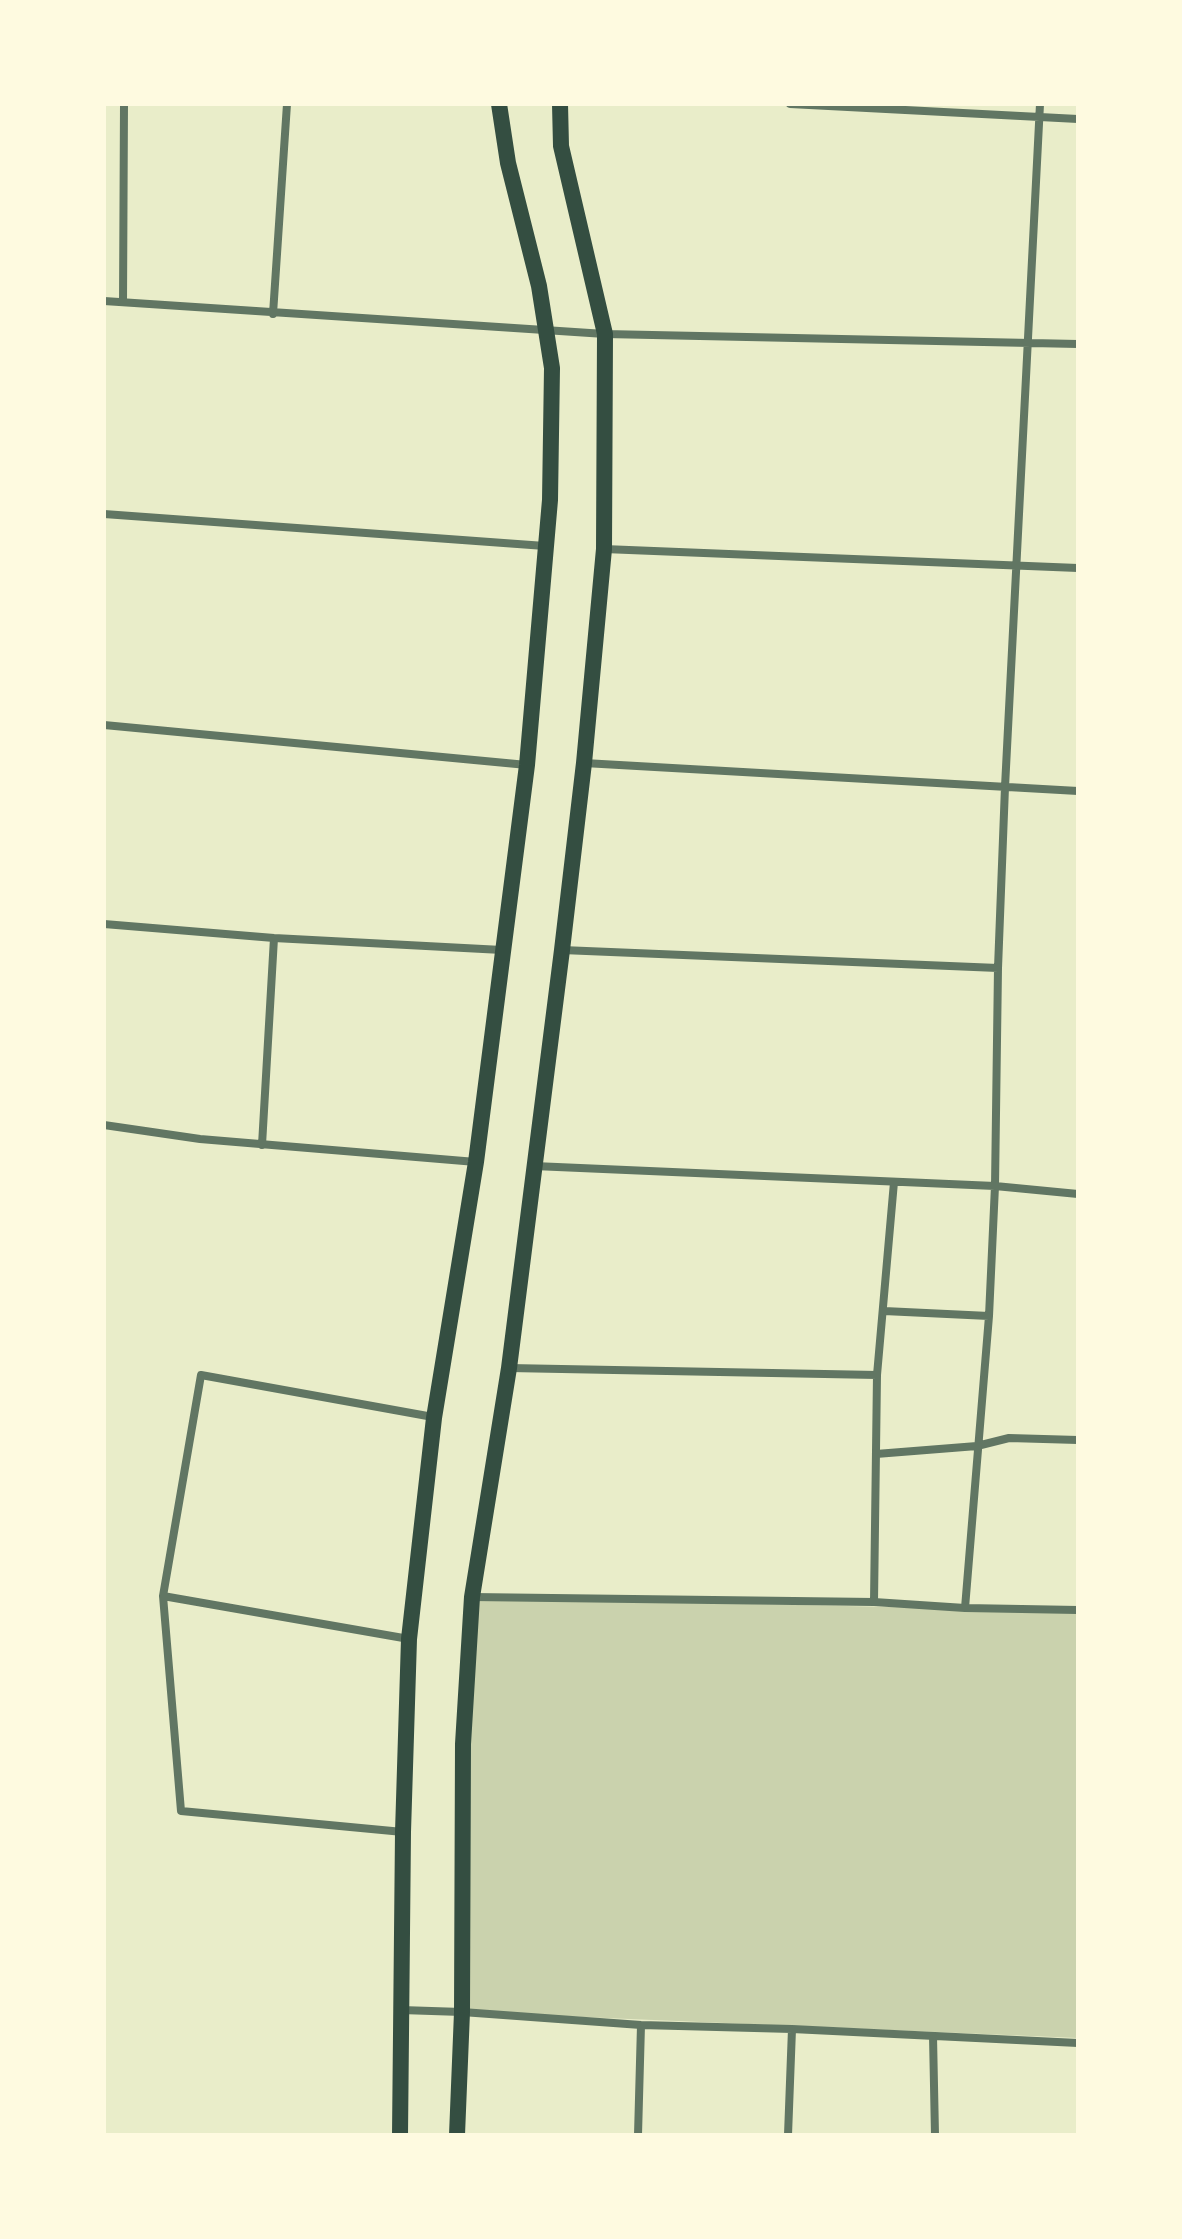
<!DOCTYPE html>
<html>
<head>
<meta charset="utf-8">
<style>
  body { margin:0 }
  #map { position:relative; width:1182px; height:2239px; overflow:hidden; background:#e9edc9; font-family:"Nunito Sans",sans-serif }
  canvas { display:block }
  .frame { position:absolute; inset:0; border:106px solid #fefae0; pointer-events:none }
</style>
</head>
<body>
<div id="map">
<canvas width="1182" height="2239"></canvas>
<div class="frame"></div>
</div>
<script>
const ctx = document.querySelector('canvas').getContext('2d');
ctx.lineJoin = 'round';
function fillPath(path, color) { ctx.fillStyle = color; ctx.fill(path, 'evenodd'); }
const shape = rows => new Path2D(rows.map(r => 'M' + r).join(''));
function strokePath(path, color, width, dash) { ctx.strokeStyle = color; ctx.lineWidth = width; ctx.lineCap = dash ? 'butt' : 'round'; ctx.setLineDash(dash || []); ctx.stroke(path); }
fillPath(shape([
  [472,1598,1078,1611,1078,2038,465,2012]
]), '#cad2ad');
strokePath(shape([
  [790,104,1078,119],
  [104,301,605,334,1078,344],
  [123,302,124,104],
  [273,314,287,104],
  [104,514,545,546],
  [604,549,1078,568],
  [104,725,527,765],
  [584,763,1078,791],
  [104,924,274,938,502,950],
  [562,950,998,968],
  [104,1125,200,1139,476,1162],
  [262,1145,274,938],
  [534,1166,995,1186,1078,1194],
  [884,1311,989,1316],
  [509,1368,877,1375],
  [876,1454,977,1446,1009,1438,1078,1440],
  [163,1596,409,1639],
  [472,1597,874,1602,965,1608,1078,1610],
  [874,1602,877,1375,894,1182],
  [965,1608,989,1316,995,1186,998,968,1005,787,1040,104],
  [403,1832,181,1811,163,1596,201,1375,433,1417],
  [401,2010,462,2012,641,2025,792,2029,1078,2043],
  [933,2036,935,2135],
  [638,2135,641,2025],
  [788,2135,792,2029]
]), '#617663', 8);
strokePath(shape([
  [400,2135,403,1832,409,1639,434,1418,476,1162,527,765,550,500,552,368,539,286,508,163,499,104],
  [457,2135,462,2012,463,1744,472,1597,509,1368,562,950,584,763,604,549,605,334,561,146,560,104]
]), '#344e41', 16);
</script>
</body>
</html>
